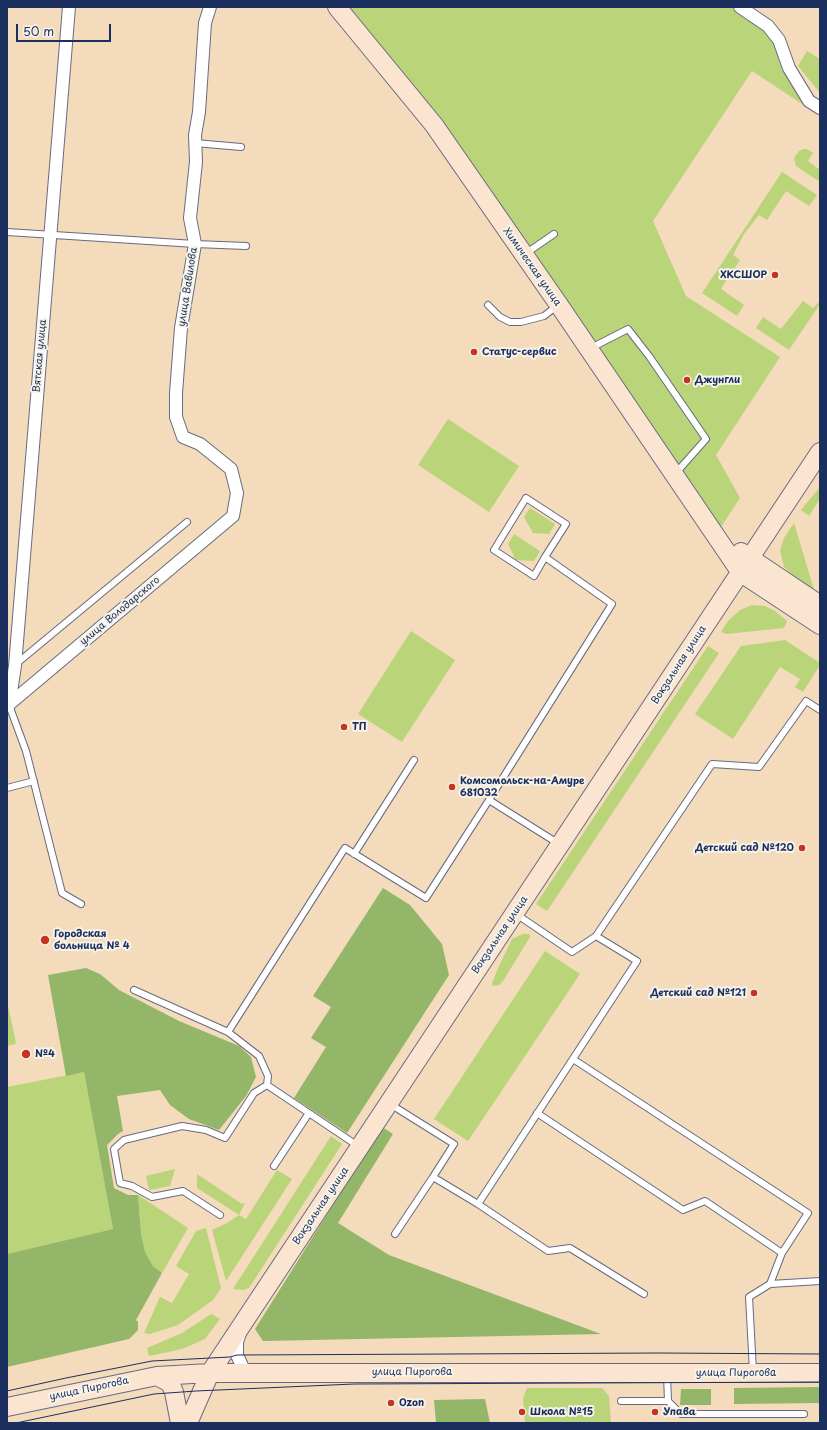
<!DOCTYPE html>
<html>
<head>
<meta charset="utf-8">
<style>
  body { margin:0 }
  #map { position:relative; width:827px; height:1430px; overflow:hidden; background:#f3dbbc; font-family:"Playpen Sans",sans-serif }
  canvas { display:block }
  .frame { position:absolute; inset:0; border:8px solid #1b2f5e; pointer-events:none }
  .scale { position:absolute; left:16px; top:24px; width:95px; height:18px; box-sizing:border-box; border:2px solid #1b2f5e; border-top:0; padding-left:5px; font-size:12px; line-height:14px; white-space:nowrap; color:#1b2f5e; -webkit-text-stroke:3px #f7f3e8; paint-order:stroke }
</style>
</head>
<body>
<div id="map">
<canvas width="827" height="1430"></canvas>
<div class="frame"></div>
<div class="scale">50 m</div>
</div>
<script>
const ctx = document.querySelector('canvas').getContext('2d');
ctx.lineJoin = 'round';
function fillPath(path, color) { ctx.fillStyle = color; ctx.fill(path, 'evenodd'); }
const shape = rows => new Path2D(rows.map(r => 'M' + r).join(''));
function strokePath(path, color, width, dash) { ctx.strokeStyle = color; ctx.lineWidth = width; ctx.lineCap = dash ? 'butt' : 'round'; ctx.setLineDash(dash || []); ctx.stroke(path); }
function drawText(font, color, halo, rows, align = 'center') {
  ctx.font = font + ' "Playpen Sans",sans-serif'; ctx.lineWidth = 4; ctx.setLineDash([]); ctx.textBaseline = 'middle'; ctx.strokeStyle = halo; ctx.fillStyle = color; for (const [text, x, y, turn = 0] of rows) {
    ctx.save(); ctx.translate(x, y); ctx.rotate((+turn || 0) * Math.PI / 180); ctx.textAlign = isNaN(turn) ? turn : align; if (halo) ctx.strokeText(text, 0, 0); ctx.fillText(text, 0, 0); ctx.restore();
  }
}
fillPath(shape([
  [337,7,740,7,768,26,809,101,805,106,752,71,653,221,686,296,780,357,716,455,740,498,715,536,559,305],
  [807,51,820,59,820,93,798,66],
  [803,149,807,149,813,153,808,161,820,170,820,182,796,166,794,158,799,151],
  [782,172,817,195,809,206,786,191,767,220,759,215,744,234,733,255,740,260,721,289,744,305,737,316,702,293],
  [803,301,813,308,820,301,820,304,789,350,756,328,763,317,781,329],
  [448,419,519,466,489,512,418,465],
  [820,487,820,499,809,516,801,510],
  [530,508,555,524,549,534,533,533,524,517],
  [794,523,812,583,814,589,803,584,784,567,780,550,784,538],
  [514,534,540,551,534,561,516,560,508,544],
  [752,605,765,606,775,611,787,621,784,628,726,634,721,632,728,621,740,610],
  [411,631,455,660,402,742,358,714],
  [785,640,820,663,820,665,803,692,795,687,800,679,780,667,733,739,695,714,741,646],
  [708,646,719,653,547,911,536,904],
  [523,934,529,934,530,937,503,981,499,985,493,986,492,983,499,966,512,939],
  [545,951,580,974,468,1141,434,1119],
  [7,1001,16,1043,15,1044,7,1046],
  [84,1072,113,1229,7,1254,7,1087],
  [331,1136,342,1144,249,1288,243,1290,233,1289],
  [175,1169,170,1186,149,1190,146,1176],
  [277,1170,292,1179,226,1281,212,1230,227,1223,239,1215,197,1188,197,1174,242,1204,245,1203,239,1215,246,1219],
  [138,1195,188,1228,162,1273,153,1266,145,1252,141,1233],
  [206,1228,221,1288,213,1300,178,1325,150,1334,144,1333,160,1297,172,1303,189,1274,176,1266,196,1231],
  [211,1314,220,1319,205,1339,182,1349,149,1356,147,1348,182,1333],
  [527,1388,602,1388,609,1396,611,1423,525,1423,523,1398]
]), '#bad479');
fillPath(shape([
  [383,888,410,905,442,944,449,975,347,1133,294,1098,326,1047,311,1038,331,1007,313,996],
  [86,968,100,974,119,990,179,1021,239,1046,251,1057,256,1077,246,1096,219,1130,189,1119,170,1105,160,1090,117,1096,123,1131,118,1134,107,1145,114,1188,128,1195,138,1195,141,1233,145,1252,153,1266,162,1273,136,1320,138,1322,138,1330,129,1339,7,1367,7,1254,113,1229,84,1072,66,1076,48,975],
  [382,1127,393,1134,338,1223,389,1255,601,1334,263,1341,255,1329],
  [820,1387,820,1403,734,1404,734,1388],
  [681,1389,711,1389,711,1405,680,1405],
  [485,1399,490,1423,436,1423,434,1400]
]), '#93b669');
const lane = shape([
  [195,143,241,147],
  [7,232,195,244,246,246],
  [525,254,554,234],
  [488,305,500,317,510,322,521,322,544,316,558,305],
  [591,348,628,329,649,356,706,439,675,474],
  [545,557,566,524,526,498,494,550,534,576,545,557,612,604,489,800,559,844],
  [16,664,187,522],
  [9,705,26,751,62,893,81,904],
  [7,788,34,781],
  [354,854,414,760],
  [516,914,572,952,596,936,712,764,759,767,806,701,820,710],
  [134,990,228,1032,259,1056,268,1076,267,1085],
  [228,1032,345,848,426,898,489,800],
  [573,1059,808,1213,782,1253,770,1284,820,1281],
  [390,1104,454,1144,433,1177,478,1204,637,961,596,936],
  [537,1113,683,1210,705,1201,782,1253],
  [274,1166,309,1113],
  [478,1204,548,1251,570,1248,644,1294],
  [220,1215,183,1191,152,1197,132,1186,120,1183,114,1149,124,1140,182,1126,206,1130,225,1138,254,1093,267,1085,358,1146],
  [395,1234,433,1177],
  [753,1371,749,1297,770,1284],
  [667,1375,668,1401],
  [621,1401,668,1401,681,1414,804,1414]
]);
const street = shape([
  [740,7,768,26,779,40,789,68,809,101,820,108],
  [9,705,15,666,69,7],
  [7,706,233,516,237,493,231,469,200,444,183,437,176,417,176,393,181,328,195,244,190,218,196,162,195,135,199,112,205,23,210,7],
  [240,1333,237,1342,237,1355,243,1368,252,1373]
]);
const secondary = shape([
  [337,7,434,125,559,305,741,573,820,625],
  [741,552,820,605],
  [157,1376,170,1383,174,1392,180,1423],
  [7,1407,157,1376,210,1373,820,1373],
  [188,1423,210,1373,820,452]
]);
strokePath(lane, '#676b7f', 8);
strokePath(street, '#676b7f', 14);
strokePath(secondary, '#676b7f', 20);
strokePath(lane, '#fff', 6);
strokePath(street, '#fff', 12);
strokePath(secondary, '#fce5d0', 18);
strokePath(shape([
  [7,1391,66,1378,152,1361,230,1357,237,1355,659,1353,820,1354],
  [16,1423,154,1394,196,1391,354,1384,820,1382]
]), '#1b2f5e', 1);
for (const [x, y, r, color] of [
  [775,275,4,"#c8321e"],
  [474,352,4,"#c8321e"],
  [687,380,4,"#c8321e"],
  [344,727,4,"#c8321e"],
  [452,787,4,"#c8321e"],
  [802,848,4,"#c8321e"],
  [45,940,5,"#c8321e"],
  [754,993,4,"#c8321e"],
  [26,1054,5,"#c8321e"],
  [391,1403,4,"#c8321e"],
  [522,1412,4,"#c8321e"],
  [655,1412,4,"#c8321e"]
]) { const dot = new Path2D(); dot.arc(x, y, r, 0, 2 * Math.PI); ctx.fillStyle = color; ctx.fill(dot); strokePath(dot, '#f7f3e8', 1.5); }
drawText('10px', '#1b2f5e', '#f7f3e8', [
  ["Химическая улица",532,267,55],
  ["улица Вавилова",188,287,-81],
  ["Вятская улица",40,356,-85],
  ["улица Володарского",120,611,-40],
  ["Вокзальная улица",679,665,-57],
  ["Вокзальная улица",500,935,-56],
  ["Вокзальная улица",321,1206,-56],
  ["улица Пирогова",412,1372],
  ["улица Пирогова",736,1373],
  ["улица Пирогова",89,1389,-12]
]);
drawText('bold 10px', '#1b2f5e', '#f7f3e8', [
  ["ХКСШОР",767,275,"right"],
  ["Статус-сервис",482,352],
  ["Джунгли",695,380],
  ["ТП",352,727],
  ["Комсомольск-на-Амуре",460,781],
  ["681032",460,793],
  ["Детский сад №120",794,848,"right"],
  ["Городская",54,934],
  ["больница № 4",54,946],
  ["Детский сад №121",746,993,"right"],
  ["№4",35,1054],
  ["Ozon",399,1403],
  ["Школа №15",530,1412],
  ["Упава",663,1412]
], 'left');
</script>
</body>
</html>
